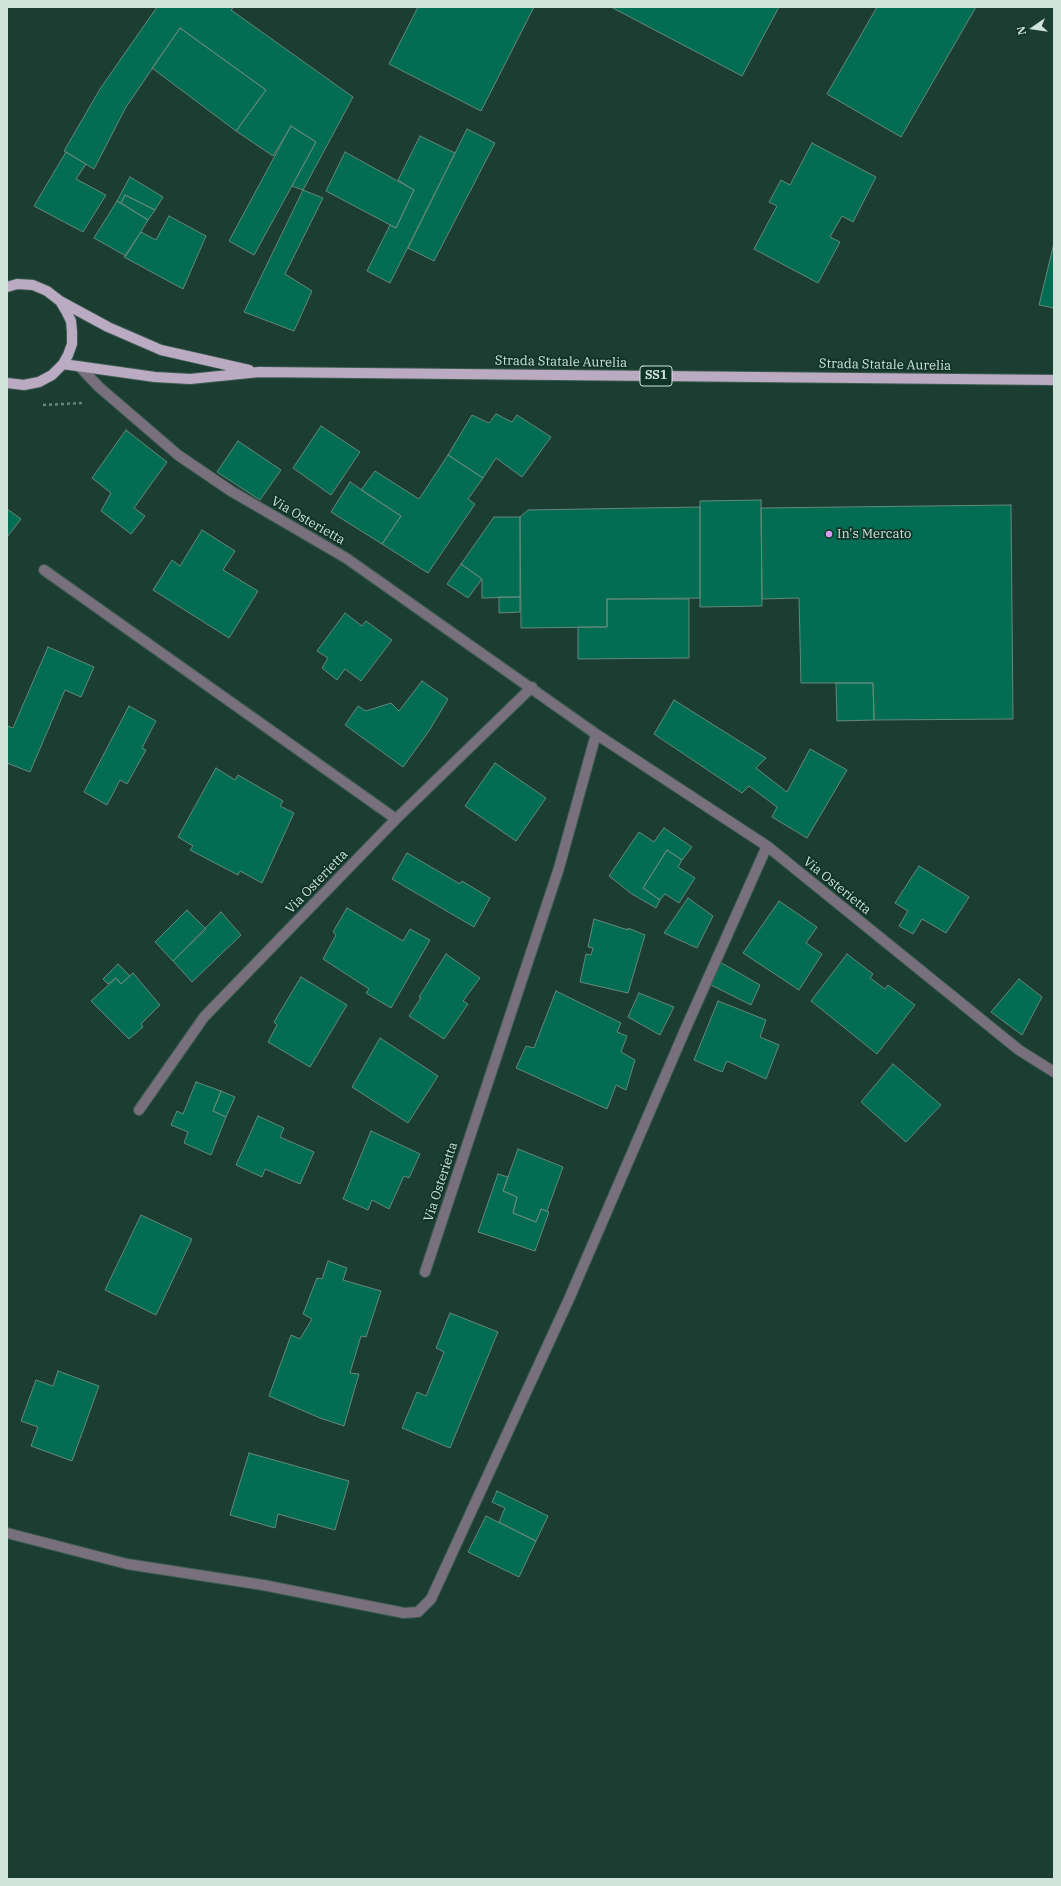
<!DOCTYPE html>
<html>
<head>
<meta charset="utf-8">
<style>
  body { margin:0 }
  #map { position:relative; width:1061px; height:1886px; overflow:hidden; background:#1b3d32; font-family:"IBM Plex Serif",serif }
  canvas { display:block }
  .frame { position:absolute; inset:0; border:8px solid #d0e3db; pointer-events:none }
  .north { position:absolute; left:1013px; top:8px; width:40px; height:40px; -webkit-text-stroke:3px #103328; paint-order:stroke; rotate:257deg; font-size:11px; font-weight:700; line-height:16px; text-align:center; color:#d0e3db }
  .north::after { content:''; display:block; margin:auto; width:14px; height:18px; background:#d0e3db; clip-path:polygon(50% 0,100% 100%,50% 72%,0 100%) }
</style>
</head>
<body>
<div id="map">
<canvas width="1061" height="1886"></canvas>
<div class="frame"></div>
<div class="north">N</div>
</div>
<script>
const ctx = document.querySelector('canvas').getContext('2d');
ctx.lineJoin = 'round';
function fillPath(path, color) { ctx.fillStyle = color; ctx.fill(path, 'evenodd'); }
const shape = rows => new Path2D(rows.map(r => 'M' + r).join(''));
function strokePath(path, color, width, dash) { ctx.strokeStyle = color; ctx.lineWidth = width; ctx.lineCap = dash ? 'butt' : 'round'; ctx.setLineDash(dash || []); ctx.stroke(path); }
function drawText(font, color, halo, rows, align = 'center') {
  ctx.font = font + ' "IBM Plex Serif",serif'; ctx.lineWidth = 3.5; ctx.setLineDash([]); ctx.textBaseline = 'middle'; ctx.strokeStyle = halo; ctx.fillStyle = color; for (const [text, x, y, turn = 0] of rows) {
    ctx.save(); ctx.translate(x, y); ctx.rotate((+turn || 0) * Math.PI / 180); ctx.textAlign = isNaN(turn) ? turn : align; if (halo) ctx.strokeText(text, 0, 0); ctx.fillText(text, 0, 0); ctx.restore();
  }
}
const building = shape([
  [157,7,234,7,231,10,353,97,303,190,292,186,316,142,291,126,273,156,236,131,266,90,180,28,126,107,94,169,64,151,100,89,157,7],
  [418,7,534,7,481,111,389,64,418,7],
  [611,7,779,7,742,76,611,7],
  [877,7,976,7,901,137,827,94,877,7],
  [180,28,266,90,236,131,152,68,180,28],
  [291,126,316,142,254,255,229,241,291,126],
  [467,129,495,143,434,261,408,248,467,129],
  [420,136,455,153,390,283,367,271,390,225,396,228,414,190,398,180,420,136],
  [812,143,876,177,853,222,842,216,830,237,840,242,818,283,754,249,777,206,769,202,781,180,790,185,812,143],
  [66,152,86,164,76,179,106,195,83,232,34,206,66,152],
  [345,152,414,190,396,228,326,191,345,152],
  [130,177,163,197,155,210,125,195,121,203,117,201,130,177],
  [303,190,323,198,285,274,312,291,294,331,244,312,303,190],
  [125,195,155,210,148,220,121,203,125,195],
  [117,201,148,220,126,256,94,238,117,201],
  [169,216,206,236,183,289,124,257,141,232,156,240,169,216],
  [1054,243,1054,308,1039,305,1054,243],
  [496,414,512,422,517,415,551,437,522,477,496,458,483,478,448,455,472,415,489,423,496,414],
  [321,426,360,452,331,495,293,468,321,426],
  [126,430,167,462,134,508,145,516,131,534,101,511,111,493,92,478,126,430],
  [238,441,281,470,260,500,217,472,238,441],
  [448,455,483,478,468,499,475,504,428,573,382,544,401,516,361,490,375,471,419,499,448,455],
  [350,482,401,516,382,544,331,512,350,482],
  [761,500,762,606,700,607,700,501,761,500],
  [1011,505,1013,719,874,720,873,683,801,683,799,598,762,599,761,508,1011,505],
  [700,507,700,598,607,599,607,627,521,628,520,517,528,510,700,507],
  [7,509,21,519,7,537,7,509],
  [494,517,520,517,520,597,482,598,482,579,461,564,494,517],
  [202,530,235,551,223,570,258,591,229,638,153,590,172,560,180,566,202,530],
  [461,564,482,579,468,598,447,584,461,564],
  [499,597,520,597,520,612,499,613,499,597],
  [607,599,689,599,689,658,578,659,578,627,607,627,607,599],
  [345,613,362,626,366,621,392,640,361,681,345,669,337,680,322,668,328,658,317,651,345,613],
  [48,647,94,667,81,697,65,690,30,772,7,763,7,726,13,728,48,647],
  [422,681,448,699,429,731,403,767,345,725,358,706,366,711,391,703,399,711,422,681],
  [836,683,873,683,874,720,837,721,836,683],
  [674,700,766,758,756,768,787,792,810,749,847,770,807,838,772,817,777,807,749,786,742,793,654,734,674,700],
  [129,706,156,721,142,748,146,750,127,784,120,780,107,805,84,792,129,706],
  [495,763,546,798,516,841,465,806,495,763],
  [216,768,235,780,238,775,283,801,280,806,294,813,262,883,240,871,238,875,190,850,193,846,178,837,216,768],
  [664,828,692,847,682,860,667,850,643,888,660,900,656,908,632,894,609,876,639,832,654,842,664,828],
  [667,850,682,860,678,867,695,878,679,903,665,894,660,900,643,888,667,850],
  [407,853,460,884,462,881,490,898,474,927,392,879,407,853],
  [919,866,969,897,946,933,922,919,913,934,899,926,908,911,895,903,919,866],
  [688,898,713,916,697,948,664,933,688,898],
  [779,901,817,927,806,943,822,954,799,990,743,953,779,901],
  [347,908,403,941,410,929,430,940,391,1008,366,993,369,989,323,959,336,935,333,932,347,908],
  [187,910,206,929,173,961,155,942,187,910],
  [221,912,241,935,192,982,173,961,221,912],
  [594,919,628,930,628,928,645,935,628,993,580,982,586,954,591,955,593,948,588,947,594,919],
  [446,954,480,978,463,1001,468,1004,444,1039,409,1016,421,998,419,997,446,954],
  [847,954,873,974,870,978,885,989,888,985,915,1005,877,1054,811,1001,847,954],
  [720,962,760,985,751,1005,711,985,720,962],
  [118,964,130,976,121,984,116,978,108,984,103,979,118,964],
  [133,973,160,1005,141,1024,143,1027,129,1039,91,1001,116,978,121,984,133,973],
  [301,977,347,1005,310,1067,268,1042,277,1025,274,1022,301,977],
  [1019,979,1042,997,1022,1035,991,1012,1019,979],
  [556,991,621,1023,617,1032,627,1036,621,1052,635,1060,626,1090,616,1085,607,1109,516,1068,526,1046,534,1048,556,991],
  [639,993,674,1007,660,1035,628,1017,639,993],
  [718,1001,766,1020,760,1037,779,1045,766,1079,727,1061,722,1072,694,1060,718,1001],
  [380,1038,438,1076,408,1123,352,1087,380,1038],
  [893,1064,941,1105,906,1142,861,1102,893,1064],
  [196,1082,221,1091,213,1111,226,1117,211,1155,184,1143,188,1132,171,1125,177,1111,183,1114,196,1082],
  [221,1091,235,1097,226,1117,213,1111,221,1091],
  [258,1116,284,1128,280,1137,314,1152,300,1184,265,1169,262,1177,236,1165,258,1116],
  [371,1131,420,1154,409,1178,404,1176,389,1209,372,1200,368,1210,343,1199,371,1131],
  [518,1149,563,1167,547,1211,541,1209,536,1222,513,1213,517,1197,503,1191,518,1149],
  [498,1174,508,1177,503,1191,517,1197,513,1213,536,1222,541,1209,549,1212,535,1251,478,1232,498,1174],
  [141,1215,192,1239,156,1315,105,1290,141,1215],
  [328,1261,347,1268,343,1280,381,1291,366,1337,361,1336,350,1373,359,1374,344,1426,320,1418,269,1396,291,1335,300,1339,312,1319,303,1314,317,1278,322,1279,328,1261],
  [450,1313,498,1332,450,1448,402,1428,417,1392,426,1396,444,1352,436,1348,450,1313],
  [58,1371,99,1386,72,1461,31,1446,38,1427,21,1421,36,1380,53,1386,58,1371],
  [249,1453,349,1481,335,1530,278,1514,275,1528,230,1515,249,1453],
  [497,1491,548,1516,536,1541,499,1522,505,1508,492,1502,497,1491],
  [486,1516,536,1541,519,1577,468,1552,486,1516]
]);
fillPath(building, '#036d53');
strokePath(building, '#65897b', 1);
const minor = shape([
  [80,367,99,387,178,455,231,491,346,558,596,734,767,846,1019,1050,1054,1072],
  [44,570,396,819],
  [139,1110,204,1017,396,819,532,687],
  [425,1272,559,868,596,734],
  [7,1533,127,1564,263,1585,404,1613,418,1612,431,1599,569,1299,685,1030,767,846]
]);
const major = shape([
  [7,287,17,284,33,285,47,291,60,301,66,311,71,321,72,332,72,344,68,355,63,364,52,375,39,382,24,385,7,383],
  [60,301,108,327,161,350,249,370],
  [63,364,155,377,190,379,259,372,1054,380]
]);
strokePath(minor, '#3c5b50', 12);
strokePath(major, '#3c5b50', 12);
strokePath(shape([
  [43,405,82,403]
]), '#68847a', 2.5, [3, 3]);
strokePath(minor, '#78707c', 10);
strokePath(major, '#baaac2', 10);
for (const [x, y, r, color] of [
  [829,534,4,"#da9af7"]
]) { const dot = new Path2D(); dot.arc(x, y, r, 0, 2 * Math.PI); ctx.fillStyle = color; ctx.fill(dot); strokePath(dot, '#103328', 1.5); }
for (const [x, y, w] of [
  [656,376,32]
]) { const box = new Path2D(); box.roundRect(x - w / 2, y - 10, w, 20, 3); ctx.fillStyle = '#103328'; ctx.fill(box); strokePath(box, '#d0e3db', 1); }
drawText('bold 12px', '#d0e3db', null, [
  ["SS1",656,376]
]);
drawText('13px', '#d0e3db', '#103328', [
  ["Strada Statale Aurelia",561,362,1],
  ["Strada Statale Aurelia",885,365,1],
  ["Via Osterietta",308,521,30],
  ["Via Osterietta",317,882,-46],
  ["Via Osterietta",837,886,39],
  ["Via Osterietta",441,1182,-72]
]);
drawText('13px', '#d0e3db', '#103328', [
  ["In's Mercato",837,534]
], 'left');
</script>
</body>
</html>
